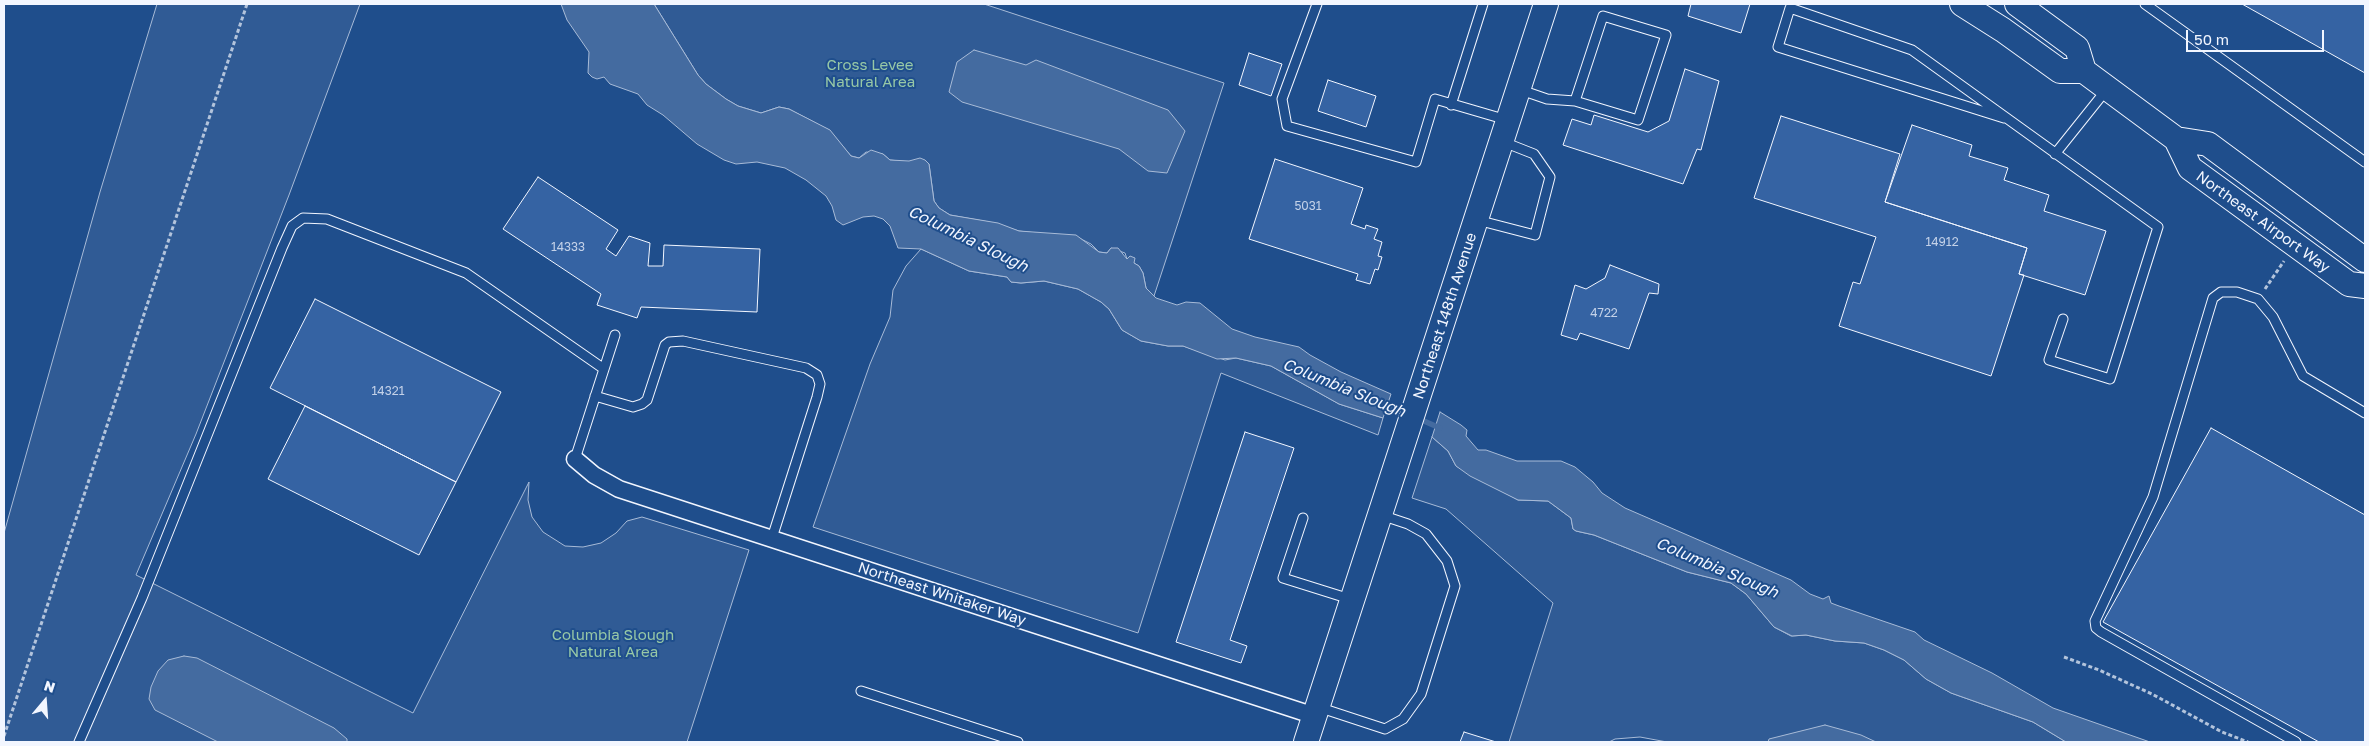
<!DOCTYPE html>
<html>
<head>
<meta charset="utf-8">
<style>
  body { margin:0 }
  #map { position:relative; width:2369px; height:746px; overflow:hidden; background:#1f4e8c; font-family:"Golos Text",sans-serif }
  canvas { display:block }
  .frame { position:absolute; inset:0; border:5px solid #f2f6ff; pointer-events:none }
  .north { position:absolute; left:20px; top:676px; width:50px; height:50px; -webkit-text-stroke:4px #1f4e8c; paint-order:stroke; rotate:18deg; font-size:14px; font-weight:700; line-height:20px; text-align:center; color:#f2f6ff }
  .north::after { content:''; display:block; margin:auto; width:18px; height:22px; background:#f2f6ff; clip-path:polygon(50% 0,100% 100%,50% 72%,0 100%) }
  .scale { position:absolute; left:2186px; top:30px; width:138px; height:22px; box-sizing:border-box; border:2px solid #f2f6ff; border-top:0; padding-left:6px; font-size:15px; line-height:18px; white-space:nowrap; color:#f2f6ff; -webkit-text-stroke:4px #1f4e8c; paint-order:stroke }
</style>
</head>
<body>
<div id="map">
<canvas width="2369" height="746"></canvas>
<div class="frame"></div>
<div class="north">N</div>
<div class="scale">50 m</div>
</div>
<script>
const ctx = document.querySelector('canvas').getContext('2d');
ctx.lineJoin = 'round';
function fillPath(path, color) { ctx.fillStyle = color; ctx.fill(path, 'evenodd'); }
const shape = rows => new Path2D(rows.map(r => 'M' + r).join(''));
function strokePath(path, color, width, dash) { ctx.strokeStyle = color; ctx.lineWidth = width; ctx.lineCap = dash ? 'butt' : 'round'; ctx.setLineDash(dash || []); ctx.stroke(path); }
function drawText(font, color, halo, rows, align = 'center') {
  ctx.font = font + ' "Golos Text",sans-serif'; ctx.lineWidth = 4; ctx.setLineDash([]); ctx.textBaseline = 'middle'; ctx.strokeStyle = halo; ctx.fillStyle = color; for (const [text, x, y, turn = 0] of rows) {
    ctx.save(); ctx.translate(x, y); ctx.rotate((+turn || 0) * Math.PI / 180); ctx.textAlign = isNaN(turn) ? turn : align; if (halo) ctx.strokeText(text, 0, 0); ctx.fillText(text, 0, 0); ctx.restore();
  }
}
const built = shape([
  [157,4,360,4,289,195,196,434,136,575,413,713,529,482,528,500,532,517,543,532,565,546,583,547,601,543,616,533,627,521,642,517,749,550,687,742,4,742,4,533,100,192,157,4],
  [654,4,984,4,1224,83,1154,296,1146,288,1143,273,1139,266,1127,259,1125,253,1111,248,1107,253,1099,252,1091,244,1079,238,1019,231,989,222,950,215,939,208,934,201,929,164,890,160,883,154,866,152,859,158,851,156,829,130,789,109,779,107,761,113,738,106,726,99,706,84,698,75,654,4],
  [921,249,969,271,1007,277,1011,282,1021,283,1044,281,1078,289,1101,302,1109,309,1122,330,1141,341,1168,346,1183,346,1225,360,1236,358,1271,366,1339,404,1383,418,1378,435,1221,373,1138,633,813,527,870,364,890,317,893,290,906,266,921,249],
  [1432,437,1448,451,1456,466,1518,500,1548,501,1571,518,1573,529,1576,531,1594,535,1687,572,1731,583,1746,594,1774,627,1791,636,1806,635,1835,641,1864,643,1884,650,1904,660,1926,679,1951,693,2033,722,2066,742,1667,742,1640,737,1615,739,1609,742,1509,742,1553,603,1446,509,1412,498,1432,437]
]);
fillPath(built, '#305b95');
strokePath(built, '#a8bbd7', 1);
const water = shape([
  [561,4,654,4,698,75,706,84,726,99,738,106,761,113,779,107,789,109,830,130,851,156,859,158,871,150,883,154,890,160,909,161,920,158,925,160,929,164,934,201,939,208,950,215,998,223,1019,231,1076,235,1099,252,1107,253,1111,248,1118,248,1127,259,1130,256,1135,258,1134,263,1139,266,1143,273,1146,288,1156,298,1177,305,1186,302,1200,303,1232,329,1255,337,1299,347,1310,355,1341,372,1391,394,1383,418,1339,404,1271,366,1236,358,1217,359,1183,346,1168,346,1141,341,1122,330,1109,309,1101,302,1078,289,1044,281,1021,283,1011,282,1007,277,969,271,921,249,898,248,890,226,883,219,874,216,863,217,843,225,836,220,832,206,826,196,806,180,785,168,757,162,736,164,724,160,697,144,663,115,647,105,638,94,610,84,604,77,597,79,592,77,588,73,589,52,567,20,561,4],
  [974,50,1026,65,1036,60,1168,110,1185,131,1167,173,1148,171,1119,149,962,102,949,92,957,62,974,50],
  [1440,412,1461,425,1467,430,1466,436,1478,450,1486,450,1517,461,1561,461,1575,467,1593,482,1602,493,1625,508,1791,580,1810,594,1823,599,1829,596,1831,603,1839,606,1915,632,1924,640,1992,673,2053,708,2150,742,2066,742,2033,722,1951,693,1926,679,1904,660,1884,650,1864,643,1835,641,1806,635,1792,636,1774,627,1746,594,1731,583,1687,572,1594,535,1576,531,1573,529,1571,518,1548,501,1518,500,1470,476,1456,466,1448,451,1432,437,1440,412],
  [184,656,197,658,334,728,347,739,347,742,218,742,155,710,149,699,151,687,158,671,168,660,184,656],
  [1825,725,1861,735,1876,742,1768,742,1769,739,1825,725]
]);
fillPath(water, '#446ba0');
strokePath(water, '#a8bbd7', 1);
strokePath(shape([
  [1382,404,1408,414],
  [1417,418,1440,428]
]), '#446ba0', 5.5);
const building = shape([
  [1691,4,1750,4,1741,33,1688,16,1691,4],
  [2242,4,2365,4,2365,73,2242,4],
  [1249,53,1282,64,1271,96,1239,85,1249,53],
  [1685,69,1719,81,1701,150,1697,149,1683,184,1563,145,1572,119,1591,125,1594,115,1648,132,1669,121,1685,69],
  [1328,80,1376,96,1366,127,1318,111,1328,80],
  [1781,116,1900,154,1885,202,2027,248,2019,274,2024,275,1991,376,1839,326,1853,282,1860,284,1876,237,1754,198,1781,116],
  [1912,125,1972,145,1969,156,2008,168,2004,180,2049,195,2044,211,2106,231,2085,295,2019,274,2027,248,1885,202,1912,125],
  [1275,159,1363,188,1351,224,1365,229,1366,225,1378,229,1374,239,1382,242,1378,256,1382,257,1378,270,1375,269,1370,284,1356,280,1358,274,1249,239,1275,159],
  [538,177,618,230,606,249,616,256,629,236,650,243,648,266,663,266,664,245,760,249,757,312,641,307,637,318,597,305,601,294,503,229,538,177],
  [1610,265,1659,284,1658,294,1649,293,1629,349,1580,333,1577,340,1561,335,1575,285,1586,289,1605,278,1610,265],
  [315,299,501,392,456,482,270,388,315,299],
  [305,406,456,482,419,555,268,479,305,406],
  [2211,428,2365,515,2365,742,2319,742,2103,622,2211,428],
  [1245,432,1294,448,1230,640,1247,646,1241,663,1176,642,1245,432],
  [1464,732,1496,742,1460,742,1464,732]
]);
fillPath(building, '#3563a3');
strokePath(building, '#f2f6ff', 1);
const lane = shape([
  [1317,4,1282,99,1287,126,1416,162,1435,99,1507,120],
  [2145,4,2365,162],
  [1518,89,1547,99,1575,101,1638,120,1666,35,1603,16,1575,101],
  [1451,105,1483,4],
  [2004,118,1778,47,1790,8,1912,50,2158,227,2110,379,2049,360,2063,319],
  [2055,154,2107,89],
  [1477,220,1535,235,1550,177,1534,154,1501,141],
  [595,396,633,407,642,404,647,400,665,345,669,342,683,341,806,368,817,375,820,384,817,397,772,538],
  [575,459,615,335],
  [1303,518,1283,578,1350,599],
  [861,691,1018,742],
  [1318,707,1385,729,1403,719,1421,694,1455,586,1447,561,1426,534,1408,524,1381,515],
  [79,742,142,598,282,248,292,226,303,218,327,219,466,273,604,369],
  [2296,742,2101,632,2096,628,2095,621,2153,497,2213,298,2221,292,2237,292,2258,299,2273,317,2303,376,2365,413]
]);
const street = shape([
  [575,459,594,475,619,489,1315,716]
]);
const secondary = shape([
  [1962,4,2003,30,2060,71,2084,71,2176,139,2208,144,2365,260],
  [2017,4,2077,48,2084,71],
  [2176,139,2190,168,2349,284,2365,286],
  [1306,742,1546,4]
]);
strokePath(lane, '#f2f6ff', 11);
strokePath(street, '#f2f6ff', 19);
strokePath(secondary, '#f2f6ff', 26);
strokePath(shape([
  [2265,289,2284,261],
  [2064,657,2099,670,2152,694,2222,732,2248,742],
  [4,736,247,4]
]), '#b3c4dc', 3, [4, 2.5]);
strokePath(lane, '#1f4e8c', 9);
strokePath(street, '#1f4e8c', 16);
strokePath(secondary, '#1f4e8c', 24);
drawText('12px', '#c3d1e8', null, [
  ["5031",1308,206],
  ["14912",1942,242],
  ["14333",568,247],
  ["4722",1604,313],
  ["14321",388,391]
]);
drawText('15px', '#97c8a6', '#1f4e8c', [
  ["Cross Levee",870,65],
  ["Natural Area",870,82],
  ["Columbia Slough",613,635],
  ["Natural Area",613,652]
]);
drawText('15px', '#f2f6ff', '#1f4e8c', [
  ["Northeast Airport Way",2263,222,36],
  ["Northeast 148th Avenue",1445,316,-72],
  ["Northeast Whitaker Way",942,594,18]
]);
drawText('italic 16px', '#f2f6ff', '#1f4e8c', [
  ["Columbia Slough",968,239,26],
  ["Columbia Slough",1344,388,22],
  ["Columbia Slough",1717,568,23]
]);
</script>
</body>
</html>
